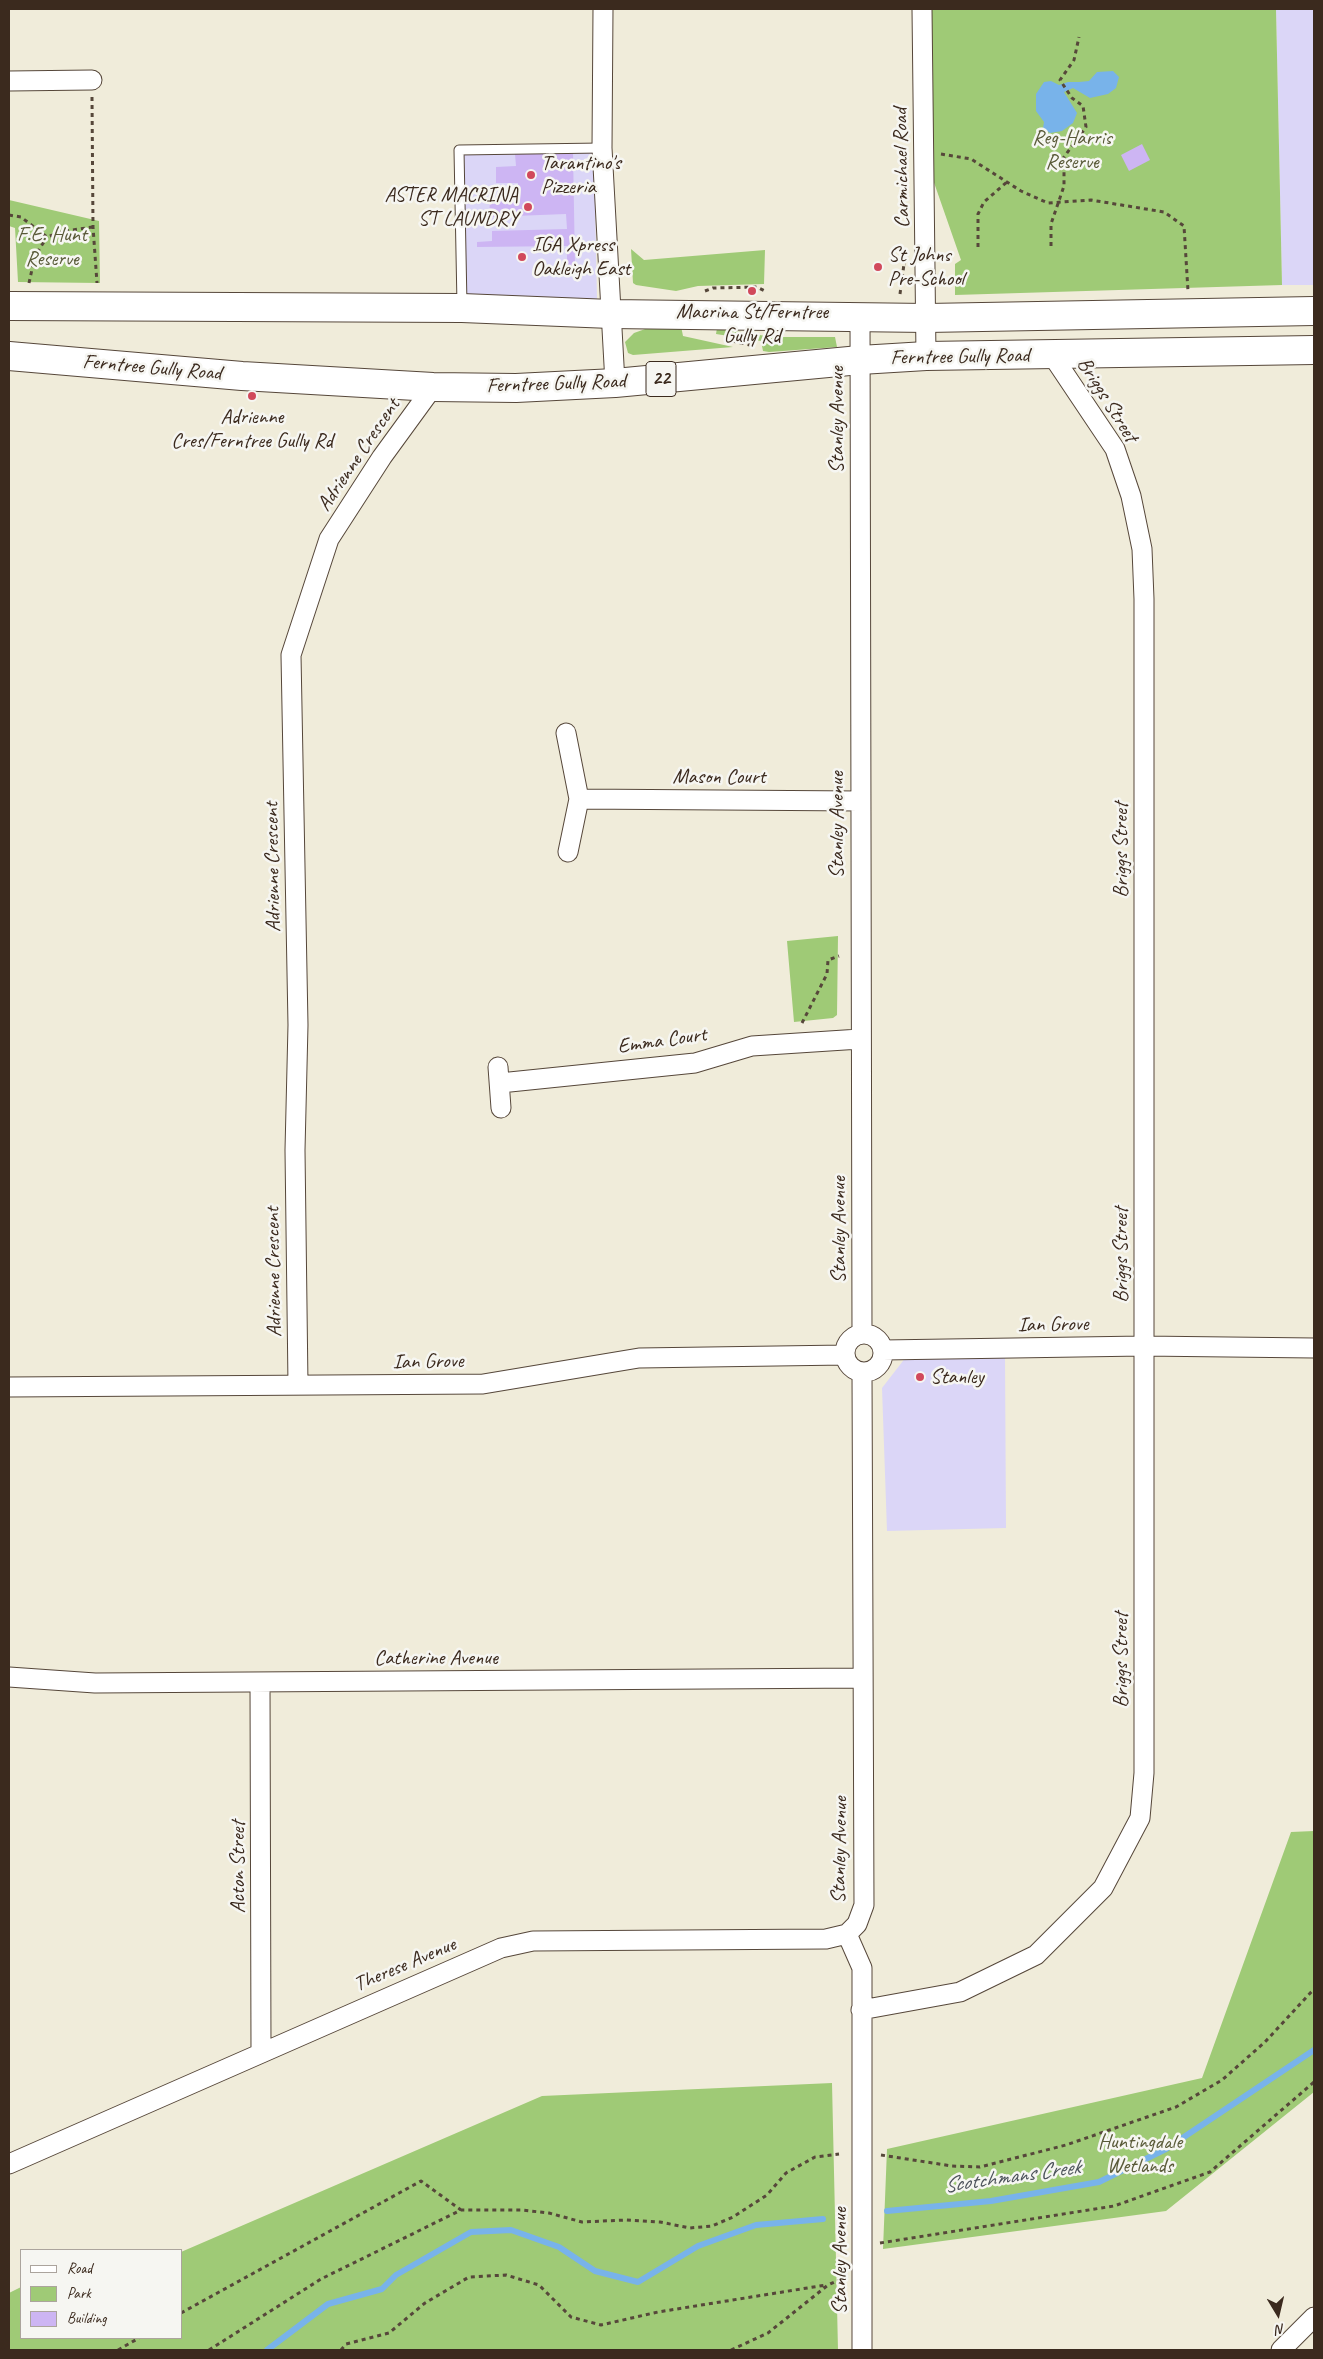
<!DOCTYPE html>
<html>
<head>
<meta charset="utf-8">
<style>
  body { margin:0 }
  #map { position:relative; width:1323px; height:2359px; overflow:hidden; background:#f0ecda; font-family:Caveat,sans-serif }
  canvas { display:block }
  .frame { position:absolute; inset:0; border:10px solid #3b2a1e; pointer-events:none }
  .legend { position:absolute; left:20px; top:2249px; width:162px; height:90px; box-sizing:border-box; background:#f6f6f2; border:1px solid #aba49d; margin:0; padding:6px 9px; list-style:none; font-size:15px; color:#3b2a1e }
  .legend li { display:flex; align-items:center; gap:10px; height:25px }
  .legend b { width:25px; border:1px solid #aba49d }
  .north { position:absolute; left:1253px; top:2289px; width:50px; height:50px; -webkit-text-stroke:4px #f6f6f2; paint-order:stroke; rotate:171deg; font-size:14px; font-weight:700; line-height:20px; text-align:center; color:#3b2a1e }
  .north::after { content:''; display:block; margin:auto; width:18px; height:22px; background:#3b2a1e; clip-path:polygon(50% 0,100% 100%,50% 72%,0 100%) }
</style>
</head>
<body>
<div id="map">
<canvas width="1323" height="2359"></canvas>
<div class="frame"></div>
<ul class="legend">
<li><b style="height:6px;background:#fff"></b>Road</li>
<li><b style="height:14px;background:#9fca76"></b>Park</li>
<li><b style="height:14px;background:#cdb5f3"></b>Building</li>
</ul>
<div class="north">N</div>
</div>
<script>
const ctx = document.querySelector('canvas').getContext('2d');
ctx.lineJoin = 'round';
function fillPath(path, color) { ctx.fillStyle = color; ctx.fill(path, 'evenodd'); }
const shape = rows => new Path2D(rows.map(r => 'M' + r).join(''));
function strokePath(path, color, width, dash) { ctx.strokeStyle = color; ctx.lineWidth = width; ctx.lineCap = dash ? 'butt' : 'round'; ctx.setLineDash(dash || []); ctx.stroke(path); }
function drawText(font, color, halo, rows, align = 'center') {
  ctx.font = font + ' Caveat,sans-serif'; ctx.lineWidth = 5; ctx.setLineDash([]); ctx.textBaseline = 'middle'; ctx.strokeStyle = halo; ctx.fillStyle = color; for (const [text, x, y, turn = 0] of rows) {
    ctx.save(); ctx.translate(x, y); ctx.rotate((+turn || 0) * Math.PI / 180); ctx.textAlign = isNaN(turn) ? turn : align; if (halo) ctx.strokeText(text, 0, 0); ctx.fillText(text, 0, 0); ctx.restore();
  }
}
fillPath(shape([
  [1276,9,1314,9,1314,285,1282,285],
  [594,152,597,299,466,298,464,155],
  [906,1357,1005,1357,1006,1528,887,1531,882,1388]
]), '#dbd6f7');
fillPath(shape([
  [922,9,1276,9,1282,285,955,295,955,264,961,260,923,151],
  [9,200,99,221,100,283,18,282,15,228,9,226],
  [631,249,644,260,765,250,764,284,698,286,676,291,636,285,633,283],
  [681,326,683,336,733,347,633,355,628,353,625,342,634,333,648,328],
  [717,328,772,337,835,337,837,347,769,352,763,351,761,341,716,334],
  [838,936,837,1015,833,1018,794,1022,787,941],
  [1314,1831,1314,2092,1166,2211,883,2249,887,2149,1202,2078,1291,1832],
  [832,2083,838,2350,9,2350,9,2293,21,2287,21,2338,181,2338,181,2252,542,2096]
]), '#9fca76');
fillPath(shape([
  [1113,71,1119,77,1116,88,1108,94,1090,98,1073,88,1064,92,1077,113,1073,123,1062,131,1050,133,1043,128,1044,122,1036,111,1036,94,1044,82,1051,81,1059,85,1068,82,1079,82,1089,81,1097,72]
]), '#78b3ea');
strokePath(shape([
  [887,2211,991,2201,1099,2182,1166,2149,1314,2050],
  [267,2350,328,2304,382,2289,396,2275,471,2232,511,2230,559,2247,595,2271,638,2282,698,2246,756,2225,823,2219]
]), '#78b3ea', 6);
fillPath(shape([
  [1142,144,1150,160,1129,171,1121,155],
  [573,152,575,266,567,267,567,246,477,247,477,242,492,241,492,231,567,229,566,214,489,217,490,200,518,199,518,183,496,183,496,167,516,166,515,154]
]), '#cdb5f3');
const lane = shape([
  [462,305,459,150,602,148]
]);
const street = shape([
  [603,9,602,148,615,383],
  [922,9,926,356],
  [9,81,92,80],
  [860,316,862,1334],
  [566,733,579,799,568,852],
  [579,799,860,801],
  [498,1067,501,1108],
  [500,1083,695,1063,752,1046,860,1039],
  '845 1353a19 19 0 1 1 38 0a19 19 0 1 1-38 0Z',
  [883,1350,1143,1346,1314,1348],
  [862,1372,864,1905,857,1924,847,1934,862,1968,862,2350],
  [298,1385,295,1150,298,1025,291,655,329,539,382,457,433,387],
  [9,1387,483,1384,639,1358,845,1355],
  [9,1677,95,1683,863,1678],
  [260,1682,261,2052],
  [861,2010,960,1992,1036,1955,1103,1888,1140,1818,1144,1773,1144,599,1142,549,1131,496,1115,449,1052,355],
  [9,2164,501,1948,533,1941,826,1939,847,1934],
  [1281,2350,1314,2317]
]);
const primary = shape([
  [9,306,462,308,611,314,927,318,1314,311],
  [9,356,242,376,433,387,516,388,615,383,860,360,926,356,1314,350]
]);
strokePath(lane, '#56473a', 11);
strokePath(street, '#56473a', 21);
strokePath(primary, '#56473a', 30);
strokePath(shape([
  [92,97,93,227,97,283],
  [941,154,971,159,1021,191,1048,203,1091,200,1164,212,1184,226,1188,291],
  [9,215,21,217,47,237,65,231,93,227],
  [1051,246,1051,224,1064,186,1064,157,1086,127,1083,106,1072,98,1060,80,1074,60,1079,37],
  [978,247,978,214,984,202,1008,181],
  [29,283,35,256,47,237],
  [705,291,713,288,757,287,765,291],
  [900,294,904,264,906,264],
  [732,341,750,345],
  [802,1023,827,974,828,960,839,956],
  [881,2155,952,2166,980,2167,1066,2145,1176,2107,1222,2080,1265,2042,1314,1989],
  [880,2243,1114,2206,1210,2172,1314,2082],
  [181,2313,421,2181,461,2210],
  [118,2350,139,2338],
  [209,2350,321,2279,461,2210,521,2210,549,2213,582,2222,626,2220,660,2222,690,2228,712,2226,733,2217,767,2195,786,2173,815,2157,839,2154],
  [341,2350,346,2344,389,2333,425,2303,469,2277,506,2275,539,2285,571,2317,601,2325,658,2312,826,2285],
  [731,2350,768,2333,828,2285,843,2278]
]), '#56473a', 3, [4, 4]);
strokePath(lane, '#fff', 9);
strokePath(street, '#fff', 19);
strokePath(primary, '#fff', 28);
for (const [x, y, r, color] of [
  [531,175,5,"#d1495b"],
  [528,207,5,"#d1495b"],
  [522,257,5,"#d1495b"],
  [878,267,5,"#d1495b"],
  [752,291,5,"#d1495b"],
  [252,396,5,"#d1495b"],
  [920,1377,5,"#d1495b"]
]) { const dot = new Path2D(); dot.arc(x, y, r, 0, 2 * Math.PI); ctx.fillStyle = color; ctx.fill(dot); strokePath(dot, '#f6f6f2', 2); }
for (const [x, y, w] of [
  [661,379,30]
]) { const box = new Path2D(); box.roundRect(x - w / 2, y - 17.5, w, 35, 4); ctx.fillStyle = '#f6f6f2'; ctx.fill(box); strokePath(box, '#3b2a1e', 1); }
drawText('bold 20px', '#3b2a1e', null, [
  ["22",661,379]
]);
drawText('21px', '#595a38', '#f6f6f2', [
  ["Reg-Harris",1072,138],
  ["Reserve",1072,162],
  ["F.E. Hunt",52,235],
  ["Reserve",52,259],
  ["Huntingdale",1140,2142],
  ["Wetlands",1140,2166]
]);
drawText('21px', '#3b2a1e', '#f6f6f2', [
  ["Tarantino's",541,163],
  ["Pizzeria",541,187],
  ["ASTER MACRINA",518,195,"right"],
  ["ST LAUNDRY",518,219,"right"],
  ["IGA Xpress",532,245],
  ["Oakleigh East",532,269],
  ["St Johns",888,255],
  ["Pre-School",888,279],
  ["Macrina St/Ferntree",752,312,"center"],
  ["Gully Rd",752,336,"center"],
  ["Adrienne",252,417,"center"],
  ["Cres/Ferntree Gully Rd",252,441,"center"],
  ["Stanley",930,1377]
], 'left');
drawText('21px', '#3b2a1e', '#f6f6f2', [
  ["Carmichael Road",902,168,-91],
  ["Ferntree Gully Road",960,357,-1],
  ["Ferntree Gully Road",152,368,5],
  ["Ferntree Gully Road",556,384,-2],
  ["Briggs Street",1107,400,58],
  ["Stanley Avenue",837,420,-90],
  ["Adrienne Crescent",359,455,-56],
  ["Mason Court",719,777],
  ["Stanley Avenue",837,825,-90],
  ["Briggs Street",1121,850,-90],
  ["Adrienne Crescent",273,867,-91],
  ["Emma Court",662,1041,-8],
  ["Stanley Avenue",839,1230,-90],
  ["Briggs Street",1121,1255,-90],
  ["Adrienne Crescent",274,1272,-91],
  ["Ian Grove",1053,1325,-1],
  ["Ian Grove",428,1362,-1],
  ["Catherine Avenue",436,1658],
  ["Briggs Street",1121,1660,-90],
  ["Stanley Avenue",840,1850,-89],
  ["Acton Street",238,1867,-90],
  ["Therese Avenue",405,1965,-23],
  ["Stanley Avenue",840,2261,-90]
]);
drawText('italic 22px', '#4d535b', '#f6f6f2', [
  ["Scotchmans Creek",1012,2177,-8]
]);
</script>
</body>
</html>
